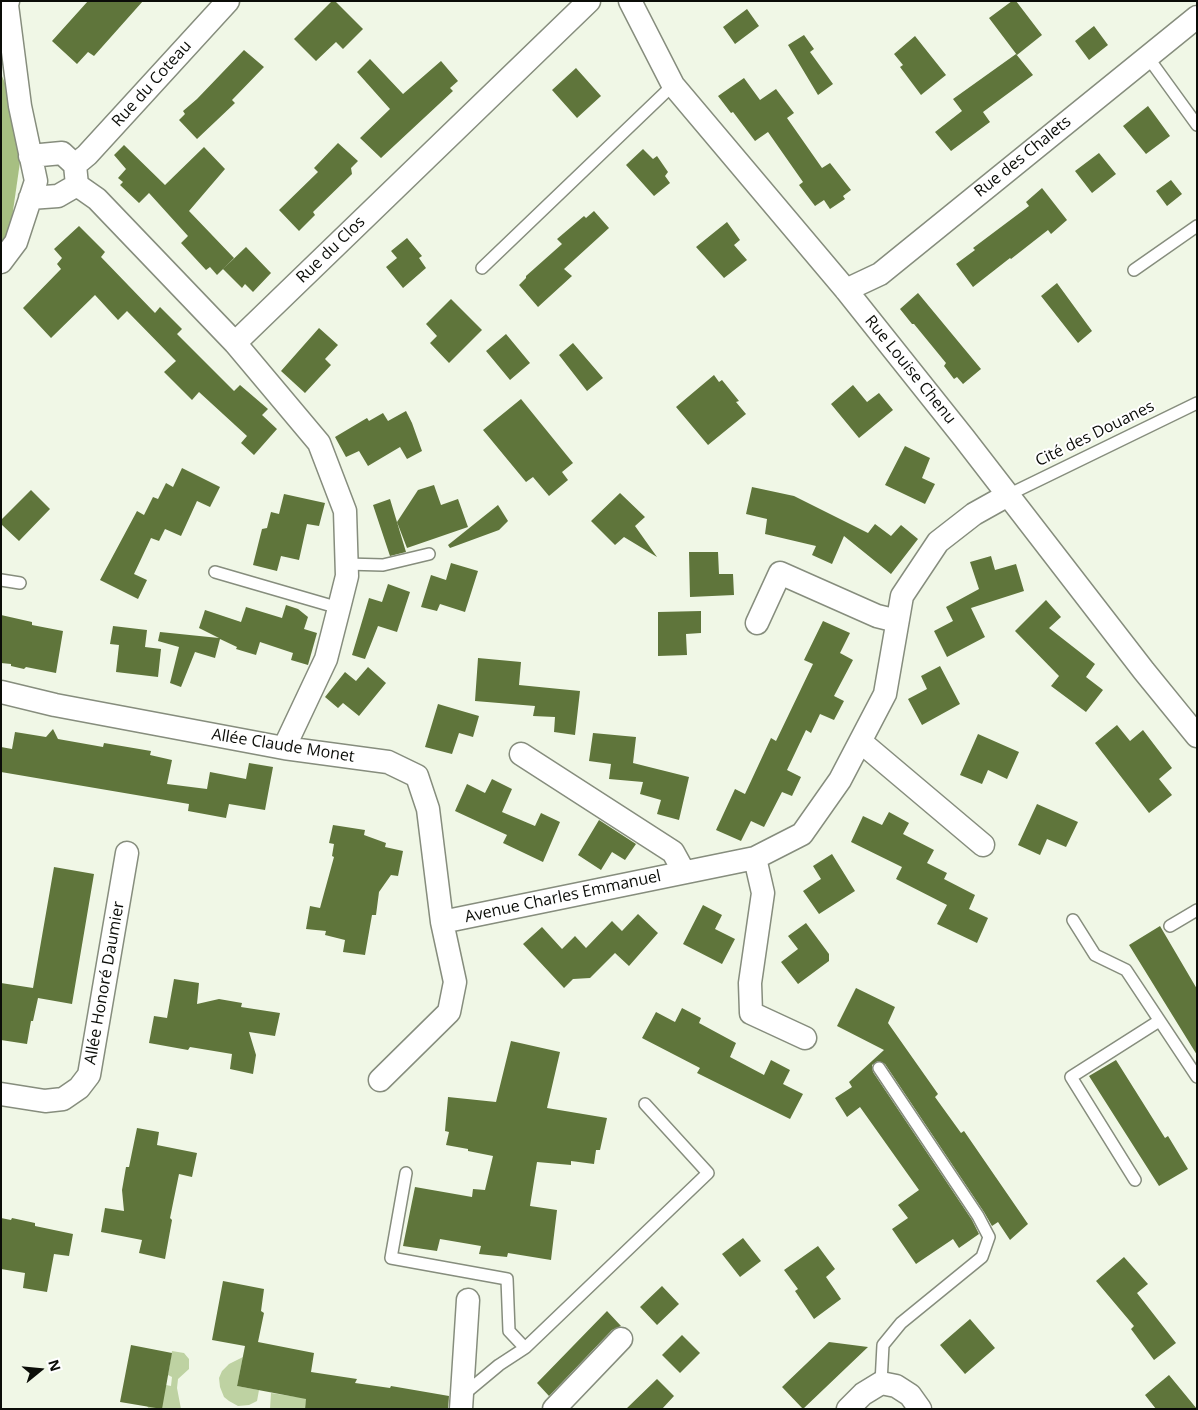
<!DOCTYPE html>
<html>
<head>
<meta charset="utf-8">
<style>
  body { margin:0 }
  #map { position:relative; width:1198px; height:1410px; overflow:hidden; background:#f0f7e6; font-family:"Open Sans",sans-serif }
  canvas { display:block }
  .frame { position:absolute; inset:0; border:2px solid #0b0d08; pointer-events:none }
  .north { position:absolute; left:15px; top:1345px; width:50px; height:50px; -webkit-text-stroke:4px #fff; paint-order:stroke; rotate:73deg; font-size:14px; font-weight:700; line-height:20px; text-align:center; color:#0b0d08 }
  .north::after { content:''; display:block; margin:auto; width:18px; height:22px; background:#0b0d08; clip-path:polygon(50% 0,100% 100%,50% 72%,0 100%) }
</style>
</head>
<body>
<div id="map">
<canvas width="1198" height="1410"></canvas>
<div class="frame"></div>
<div class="north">N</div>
</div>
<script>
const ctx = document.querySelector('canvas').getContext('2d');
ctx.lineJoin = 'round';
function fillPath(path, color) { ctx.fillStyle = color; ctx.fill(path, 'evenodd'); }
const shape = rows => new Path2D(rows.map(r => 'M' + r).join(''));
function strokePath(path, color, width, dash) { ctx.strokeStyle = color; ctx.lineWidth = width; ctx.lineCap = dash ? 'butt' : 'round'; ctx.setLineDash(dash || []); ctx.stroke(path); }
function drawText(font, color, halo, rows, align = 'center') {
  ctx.font = font + ' "Open Sans",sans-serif'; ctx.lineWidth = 4; ctx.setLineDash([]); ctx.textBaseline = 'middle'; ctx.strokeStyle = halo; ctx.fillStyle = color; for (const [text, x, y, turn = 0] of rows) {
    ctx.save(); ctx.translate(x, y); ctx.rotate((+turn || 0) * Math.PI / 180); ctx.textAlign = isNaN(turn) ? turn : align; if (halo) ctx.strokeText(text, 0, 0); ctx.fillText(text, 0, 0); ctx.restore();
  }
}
fillPath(shape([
  [172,1351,184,1353,189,1359,189,1369,178,1379,177,1388,181,1409,149,1409,147,1406,166,1385,171,1386,172,1377,168,1375],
  [243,1357,237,1386,259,1390,257,1401,249,1405,238,1406,229,1401,224,1397,220,1387,219,1378,222,1371,229,1364],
  [271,1393,297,1397,307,1394,305,1409,270,1409]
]), '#bed2a2');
fillPath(shape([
  [1,74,25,127,7,253,1,259]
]), '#a7bf82');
fillPath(shape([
  [88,1,143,1,94,56,88,52,77,64,52,41],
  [332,1,335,1,363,29,343,49,336,42,316,61,294,39],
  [1012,1,1016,1,1042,35,1017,55,989,18],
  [747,9,759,26,735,44,723,27],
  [1094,26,1108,45,1089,60,1075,41],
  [804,35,814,49,810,52,833,84,818,95,788,45],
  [915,36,946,75,921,95,900,67,903,65,894,54],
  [244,50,264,67,232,100,235,103,197,139,179,120,185,114,183,111,197,99],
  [1016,54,1033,75,983,112,990,122,951,151,935,132,962,111,953,99],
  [370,59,403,94,441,61,458,81,450,88,453,91,381,158,360,138,390,109,357,72],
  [576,68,601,96,577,118,552,90],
  [744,78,760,100,776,89,794,113,787,118,822,168,830,163,851,190,843,196,845,199,830,209,824,200,815,206,799,185,803,182,768,132,755,141,733,112,731,113,718,96],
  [1148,106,1170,136,1146,154,1123,126],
  [338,143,358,161,351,168,352,174,313,212,315,215,299,231,279,210,318,172,314,168],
  [124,145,165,185,204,147,225,169,189,211,234,258,217,275,210,267,206,270,181,243,188,236,149,193,139,203,120,185,123,182,118,178,126,169,114,155],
  [643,149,653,159,657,156,668,172,665,176,670,183,654,196,626,165],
  [1099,153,1116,174,1092,193,1075,171],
  [1171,180,1182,194,1167,206,1156,191],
  [1042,188,1067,220,1051,234,1048,230,1011,259,1010,258,973,287,956,264,975,250,973,248,1029,206,1026,202],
  [594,211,609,228,564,269,572,276,538,307,519,285,526,278,526,276,562,244,557,239,584,216,586,218],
  [727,222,740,240,734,245,747,260,724,278,696,247],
  [79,226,105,252,101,257,155,313,160,307,182,329,177,334,234,391,240,385,268,409,262,415,277,429,254,455,241,443,247,436,199,392,192,400,164,372,176,361,127,311,118,320,95,295,51,338,23,308,61,269,57,264,62,258,54,249],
  [407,238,422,256,419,258,426,268,403,288,386,267,397,258,391,251],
  [246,247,271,273,253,292,245,284,242,288,223,269],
  [1057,283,1092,331,1078,343,1041,296],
  [918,293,981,369,963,384,957,377,954,379,944,366,946,363,914,324,912,324,900,309],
  [451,299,482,330,449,363,430,343,437,336,426,324],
  [319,328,338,345,325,359,331,365,305,393,281,371],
  [506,334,530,363,510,380,486,351],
  [573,343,603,378,587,391,559,355],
  [714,375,719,382,722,380,739,401,736,402,746,414,708,445,676,407],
  [853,385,867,402,879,393,893,410,859,438,831,404],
  [521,399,573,463,562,472,568,480,549,496,533,477,526,482,483,430],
  [406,411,412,423,422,451,407,459,400,447,368,466,359,451,346,457,335,437,367,418,369,421,383,413,388,421],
  [905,446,930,458,922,478,935,484,925,504,885,485],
  [182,468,220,487,210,507,197,501,181,536,165,529,159,541,151,538,134,574,147,580,138,599,100,580,137,511,144,515,153,497,158,499,166,483,173,487],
  [434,485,441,505,458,499,468,527,407,548,397,522,418,490],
  [752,487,794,496,868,533,875,524,891,536,901,525,918,539,891,574,844,536,832,564,812,555,816,546,765,534,767,519,746,514],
  [31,490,50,509,19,541,1,524,1,520],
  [620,493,645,517,635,526,657,557,624,537,615,545,591,521],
  [284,494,325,503,319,526,307,524,299,560,281,556,277,571,253,565,262,529,267,528,271,512,279,514],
  [390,499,406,552,390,556,373,505],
  [498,505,508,521,499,530,450,548,448,545],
  [689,552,718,552,719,574,733,574,734,595,690,597],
  [991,556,995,570,1016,564,1024,591,971,608,985,637,947,657,934,631,953,621,946,607,979,589,970,562],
  [451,563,478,571,465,612,440,604,437,611,421,607,431,575,446,580],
  [388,584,410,592,397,632,378,626,365,659,352,655,369,598,382,602],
  [1046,600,1061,617,1049,628,1095,664,1086,677,1103,690,1086,712,1051,686,1059,676,1015,631],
  [286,605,298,609,308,617,304,629,317,633,308,665,291,660,293,653,260,642,256,655,236,649,237,647,220,639,215,658,195,652,181,687,170,683,179,647,158,641,160,632,219,638,199,628,205,610,241,622,246,607,282,618],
  [701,611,701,633,686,634,687,655,658,656,658,612],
  [1,615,32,622,32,625,63,631,56,673,26,667,24,669,11,666,11,664,1,663],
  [823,621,850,633,840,653,853,660,834,696,844,701,834,720,820,714,811,733,806,730,787,770,801,777,792,796,782,792,764,827,751,821,741,841,716,830,735,789,745,794,771,738,776,741,813,664,804,660],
  [113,626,147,630,145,647,161,649,158,677,116,672,119,645,110,644],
  [478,658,521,662,519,685,580,691,575,735,554,732,555,717,533,716,535,706,475,701],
  [940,666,960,704,922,725,908,699,927,689,921,676],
  [368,667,386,683,359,716,343,703,338,708,325,697,345,672,356,681],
  [438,704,479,716,473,737,459,733,452,754,425,747],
  [1117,725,1130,741,1143,730,1172,768,1159,779,1172,795,1149,813,1095,743],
  [53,729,58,739,103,747,104,743,151,751,150,755,172,760,167,784,207,789,210,772,246,779,249,763,273,767,265,810,229,804,226,818,188,811,189,804,1,772,1,747,12,749,15,732,46,737],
  [593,733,636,737,633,763,689,777,679,820,657,814,661,800,640,794,643,782,609,779,611,764,589,761],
  [978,734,1019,752,1007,779,988,770,982,784,960,775],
  [492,779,512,789,502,812,535,826,541,813,560,822,543,862,503,843,507,835,455,811,467,784,485,793],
  [1037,804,1078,822,1066,847,1047,839,1040,855,1018,845],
  [889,812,909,823,903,834,934,850,927,863,947,873,944,879,975,895,969,909,988,918,977,943,937,924,947,905,896,879,902,867,851,842,863,816,882,825],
  [599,820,636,844,625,860,612,852,601,870,578,855],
  [333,825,365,830,364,835,386,843,385,847,403,851,398,876,391,875,379,892,376,915,372,915,365,955,343,952,345,940,325,935,326,931,306,929,310,906,320,908,334,857,332,856,334,844,329,843],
  [832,854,855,891,819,914,803,891,821,879,813,866],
  [54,867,94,874,72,1004,38,998,33,1021,31,1021,27,1044,1,1040,1,983,33,988],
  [703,905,722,915,715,929,735,939,722,964,683,944],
  [638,914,658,933,629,966,615,953,590,978,573,979,564,988,523,944,542,927,562,949,575,936,586,948,612,921,622,931],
  [806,923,829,954,829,961,798,984,781,962,798,949,788,936],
  [1160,926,1197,989,1197,1055,1129,945],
  [174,979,199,983,197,1004,219,999,242,1003,241,1007,280,1013,275,1036,249,1032,256,1055,253,1074,230,1069,232,1054,190,1047,188,1050,149,1043,154,1016,167,1018],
  [856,988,895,1007,888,1023,938,1094,935,1097,961,1133,964,1131,1028,1224,1010,1240,998,1222,992,1226,984,1212,885,1064,878,1061,872,1065,873,1072,972,1220,979,1234,959,1248,953,1239,916,1264,892,1229,908,1218,898,1205,919,1190,860,1107,847,1117,835,1098,852,1087,849,1082,884,1050,837,1026],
  [682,1008,701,1018,699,1023,736,1043,730,1057,764,1075,771,1060,790,1070,783,1084,803,1094,790,1119,697,1073,700,1068,642,1038,656,1012,675,1022],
  [511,1041,560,1052,547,1108,607,1118,600,1150,596,1150,594,1164,571,1161,571,1165,537,1162,530,1206,557,1210,551,1260,508,1253,507,1257,479,1254,481,1246,440,1239,437,1251,403,1246,415,1187,472,1197,473,1189,485,1190,493,1156,468,1151,468,1149,446,1145,449,1132,445,1131,448,1097,496,1102],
  [1116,1060,1165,1138,1168,1136,1188,1169,1159,1186,1089,1076],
  [137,1128,159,1132,157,1145,197,1153,192,1177,179,1174,170,1218,172,1220,165,1259,139,1253,142,1240,101,1232,105,1208,124,1211,122,1190,126,1167,129,1167],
  [1,1218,11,1220,12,1218,35,1223,35,1226,73,1234,69,1256,54,1254,47,1292,23,1288,25,1273,1,1269],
  [743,1238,761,1261,740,1277,722,1254],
  [818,1246,835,1269,826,1277,841,1299,814,1319,795,1291,798,1289,784,1270],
  [1124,1257,1148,1284,1137,1293,1176,1343,1154,1360,1131,1329,1134,1326,1096,1281],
  [223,1281,264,1289,261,1311,264,1313,258,1342,314,1353,311,1372,357,1379,355,1383,390,1388,391,1386,449,1396,448,1409,305,1409,306,1399,237,1386,245,1346,212,1340],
  [662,1286,679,1304,657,1325,640,1307],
  [607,1311,621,1326,612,1330,549,1396,537,1383],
  [970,1319,995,1348,965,1374,940,1345],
  [682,1335,700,1353,680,1373,662,1355],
  [829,1342,868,1347,803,1409,782,1387],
  [131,1345,172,1353,162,1409,120,1402],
  [1169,1375,1197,1409,1156,1409,1145,1395],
  [657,1379,674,1396,662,1409,626,1409]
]), '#5f753b');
const lane = shape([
  [1147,56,1197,125],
  [482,268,673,85],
  [1134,270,1197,226],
  [1008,495,1197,403],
  [346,564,383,565,429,554],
  [215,572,339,608],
  [1,580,20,583],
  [1073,920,1095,955,1126,970,1197,1077],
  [1170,926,1197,910],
  [879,1068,978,1216,989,1237,982,1257,901,1323,883,1345,881,1383],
  [406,1173,391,1258,507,1279,509,1331,525,1348,708,1173,645,1104],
  [1135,1180,1071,1077,1159,1021],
  [463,1395,499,1365,525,1348]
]);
const street = shape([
  [630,1,673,85,846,290,964,438,1144,671,1197,736],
  [75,165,87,155,228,1],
  [77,185,97,199,235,343,319,443,345,511,347,576,339,608,326,659,284,748],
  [30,198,58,196,77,185,75,165,62,153,30,156],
  [1,262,16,242,36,181,20,106,7,5,8,1],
  [846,290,880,274,1197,17],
  [235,343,589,1],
  [757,623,780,573,877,616,897,621],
  [1,692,55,705,284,748,388,762,417,776,428,809,442,922,455,982,449,1012,380,1080],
  [861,742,983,845],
  [521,754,673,852,684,872],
  [755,858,763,893,750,983,751,1013,805,1038],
  [442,922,755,858,802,834,840,780,885,694,902,596,938,542,974,514,1008,495],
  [1,1094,45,1101,63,1099,79,1088,89,1075,127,853],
  [461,1409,468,1300],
  [554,1409,621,1339],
  [848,1409,863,1394,881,1383,896,1386,910,1395,920,1409]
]);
strokePath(lane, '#868d7d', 14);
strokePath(street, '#868d7d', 25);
strokePath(lane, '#fff', 11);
strokePath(street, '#fff', 22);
drawText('16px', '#0b0d08', '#fff', [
  ["Rue du Coteau",152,84,-48],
  ["Rue des Chalets",1023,157,-39],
  ["Rue du Clos",331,250,-44],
  ["Rue Louise Chenu",910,370,51],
  ["Cité des Douanes",1095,434,-26],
  ["Allée Claude Monet",283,746,9],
  ["Avenue Charles Emmanuel",563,897,-12],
  ["Allée Honoré Daumier",105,983,-80]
]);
</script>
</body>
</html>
